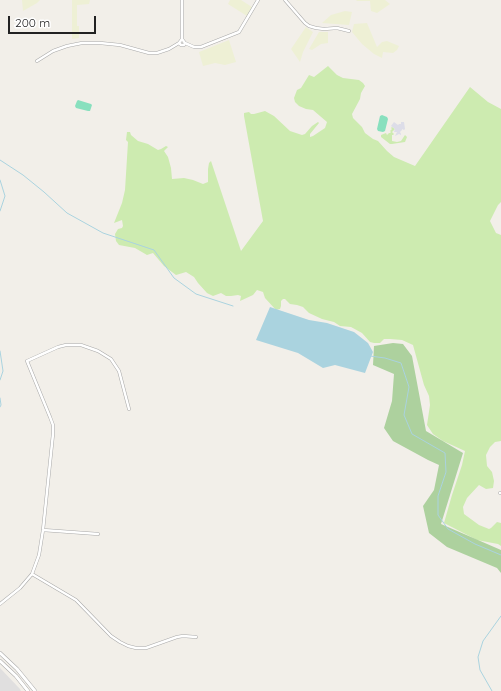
<!DOCTYPE html>
<html>
<head>
<meta charset="utf-8">
<style>
  body { margin:0 }
  #map { position:relative; width:501px; height:691px; overflow:hidden; background:#f2efe9; font-family:Quicksand,sans-serif }
  canvas { display:block }
  .scale { position:absolute; left:8px; top:16px; width:88px; height:18px; box-sizing:border-box; border:2px solid #222; border-top:0; padding-left:5px; font-size:12px; line-height:14px; white-space:nowrap; color:#222; -webkit-text-stroke:3px #fff; paint-order:stroke }
</style>
</head>
<body>
<div id="map">
<canvas width="501" height="691"></canvas>
<div class="scale">200 m</div>
</div>
<script>
const ctx = document.querySelector('canvas').getContext('2d');
ctx.lineJoin = 'round';
function fillPath(path, color) { ctx.fillStyle = color; ctx.fill(path, 'evenodd'); }
const shape = rows => new Path2D(rows.map(r => 'M' + r).join(''));
function strokePath(path, color, width, dash) { ctx.strokeStyle = color; ctx.lineWidth = width; ctx.lineCap = dash ? 'butt' : 'round'; ctx.setLineDash(dash || []); ctx.stroke(path); }
fillPath(shape([
  [0,668,20,689,21,691,0,691]
]), '#e0dfdf');
fillPath(shape([
  [22,0,40,0,37,3,23,11],
  [72,0,90,0,89,4,77,5,77,26,79,26,79,38,72,39],
  [230,0,241,0,252,7,247,16,228,4],
  [357,0,385,0,390,4,377,13,371,11,370,1,356,1],
  [345,11,352,12,349,25,322,23,331,15],
  [367,23,377,47,382,42,387,41,399,46,397,50,393,53,383,52,382,58,374,54,362,44,352,32,354,24],
  [306,27,313,32,303,52,300,62,291,49],
  [319,32,328,32,328,43,321,44,312,50,309,49],
  [229,40,236,62,225,65,215,63,203,66,199,52]
]), '#eef0d5');
fillPath(shape([
  [328,66,337,75,343,78,359,80,363,83,365,86,361,93,360,99,352,114,353,118,362,127,365,133,373,139,378,141,387,151,394,157,415,166,470,87,488,102,501,109,501,202,498,205,490,221,496,233,501,235,501,441,495,442,490,447,486,455,487,466,492,472,494,481,493,488,486,489,479,485,467,498,463,507,464,514,479,525,489,529,491,528,497,522,501,523,501,546,498,544,477,540,444,523,452,495,462,465,465,451,443,441,433,434,427,425,430,405,429,396,424,385,413,345,402,340,390,339,384,339,380,343,374,343,370,342,362,333,351,327,340,326,334,322,322,319,309,313,303,307,297,305,290,304,285,299,283,299,281,301,281,306,280,309,276,310,265,298,263,292,257,290,253,295,240,301,241,296,238,295,231,296,226,296,221,293,213,296,207,293,198,283,194,277,186,272,176,275,164,266,153,253,147,255,135,248,119,245,116,241,115,234,118,229,122,228,123,226,122,220,114,223,122,203,125,190,128,142,126,140,127,132,130,132,131,135,138,141,148,144,158,150,161,149,166,146,168,147,164,151,168,157,171,168,172,179,184,178,193,180,203,184,208,182,208,169,209,163,211,161,241,251,263,221,244,116,244,113,249,112,251,114,254,114,265,111,274,116,290,131,302,135,305,134,312,126,318,122,319,123,310,134,310,137,313,136,325,128,327,122,313,110,306,109,299,106,295,102,294,98,297,90,301,88,309,75,314,77],
  [392,127,395,129,392,132,394,134,393,135,392,135,392,141,397,142,401,141,405,135,407,137,405,142,392,144,390,144,381,137,381,135,386,133,387,135,389,133,390,133,391,132,390,131,392,129,391,128]
]), '#cdebb0');
fillPath(shape([
  [393,343,403,344,412,356,426,431,463,453,441,524,501,550,501,573,497,568,447,547,429,533,423,506,434,490,439,465,428,460,393,441,384,428,392,401,394,374,373,365,374,346]
]), '#add19e');
fillPath(shape([
  [78,100,91,104,92,105,90,111,88,111,76,108,75,106,77,101],
  [382,115,387,117,388,119,385,131,383,132,378,131,377,129,380,116]
]), '#88e0be');
fillPath(shape([
  [394,122,398,125,399,124,401,124,401,122,404,122,405,129,404,130,402,129,402,130,400,132,401,134,401,135,399,134,395,136,397,132,394,132,395,129,391,126]
]), '#dddde8');
fillPath(shape([
  [270,307,309,320,327,323,354,332,368,343,373,352,365,373,335,365,323,368,298,353,256,340]
]), '#aad3df');
strokePath(shape([
  [0,160,23,175,44,192,67,213,103,233,154,250,174,278,196,294,233,306],
  [0,180,5,196,0,211],
  [0,351,3,371,0,380],
  [370,356,385,358,401,363,409,387,404,415,412,434,445,453,446,472,438,496,438,515,448,529,475,544,501,555],
  [0,398,1,405,0,407],
  [492,691,480,670,478,657,483,641,501,616]
]), '#aad3df', 1);
const minor = shape([
  [182,0,182,39],
  [285,0,305,23,309,26,316,28,324,29,337,28,349,31],
  [182,39,185,43,194,47,201,47,239,32,258,0],
  [179,43,181,45,184,45,185,43],
  [37,61,53,51,67,46,82,43,100,43,120,45,149,53,157,53,169,49,179,43,182,39],
  [500,493,501,493],
  [43,530,98,534],
  [32,574,76,600,111,636,120,642,128,646,136,648,146,648,177,637,183,636,196,637],
  [0,604,20,588,32,574,39,555,43,530,53,434,53,425,50,417,27,361,58,347,66,345,81,345,98,351,111,359,119,371,129,409]
]);
const tertiary = shape([
  [0,653,17,669,35,691],
  [0,661,16,676,28,691]
]);
strokePath(minor, '#a9a9a9', 3.5);
strokePath(tertiary, '#a9a9a9', 4);
strokePath(minor, '#fff', 2.5);
strokePath(tertiary, '#fff', 3);
</script>
</body>
</html>
